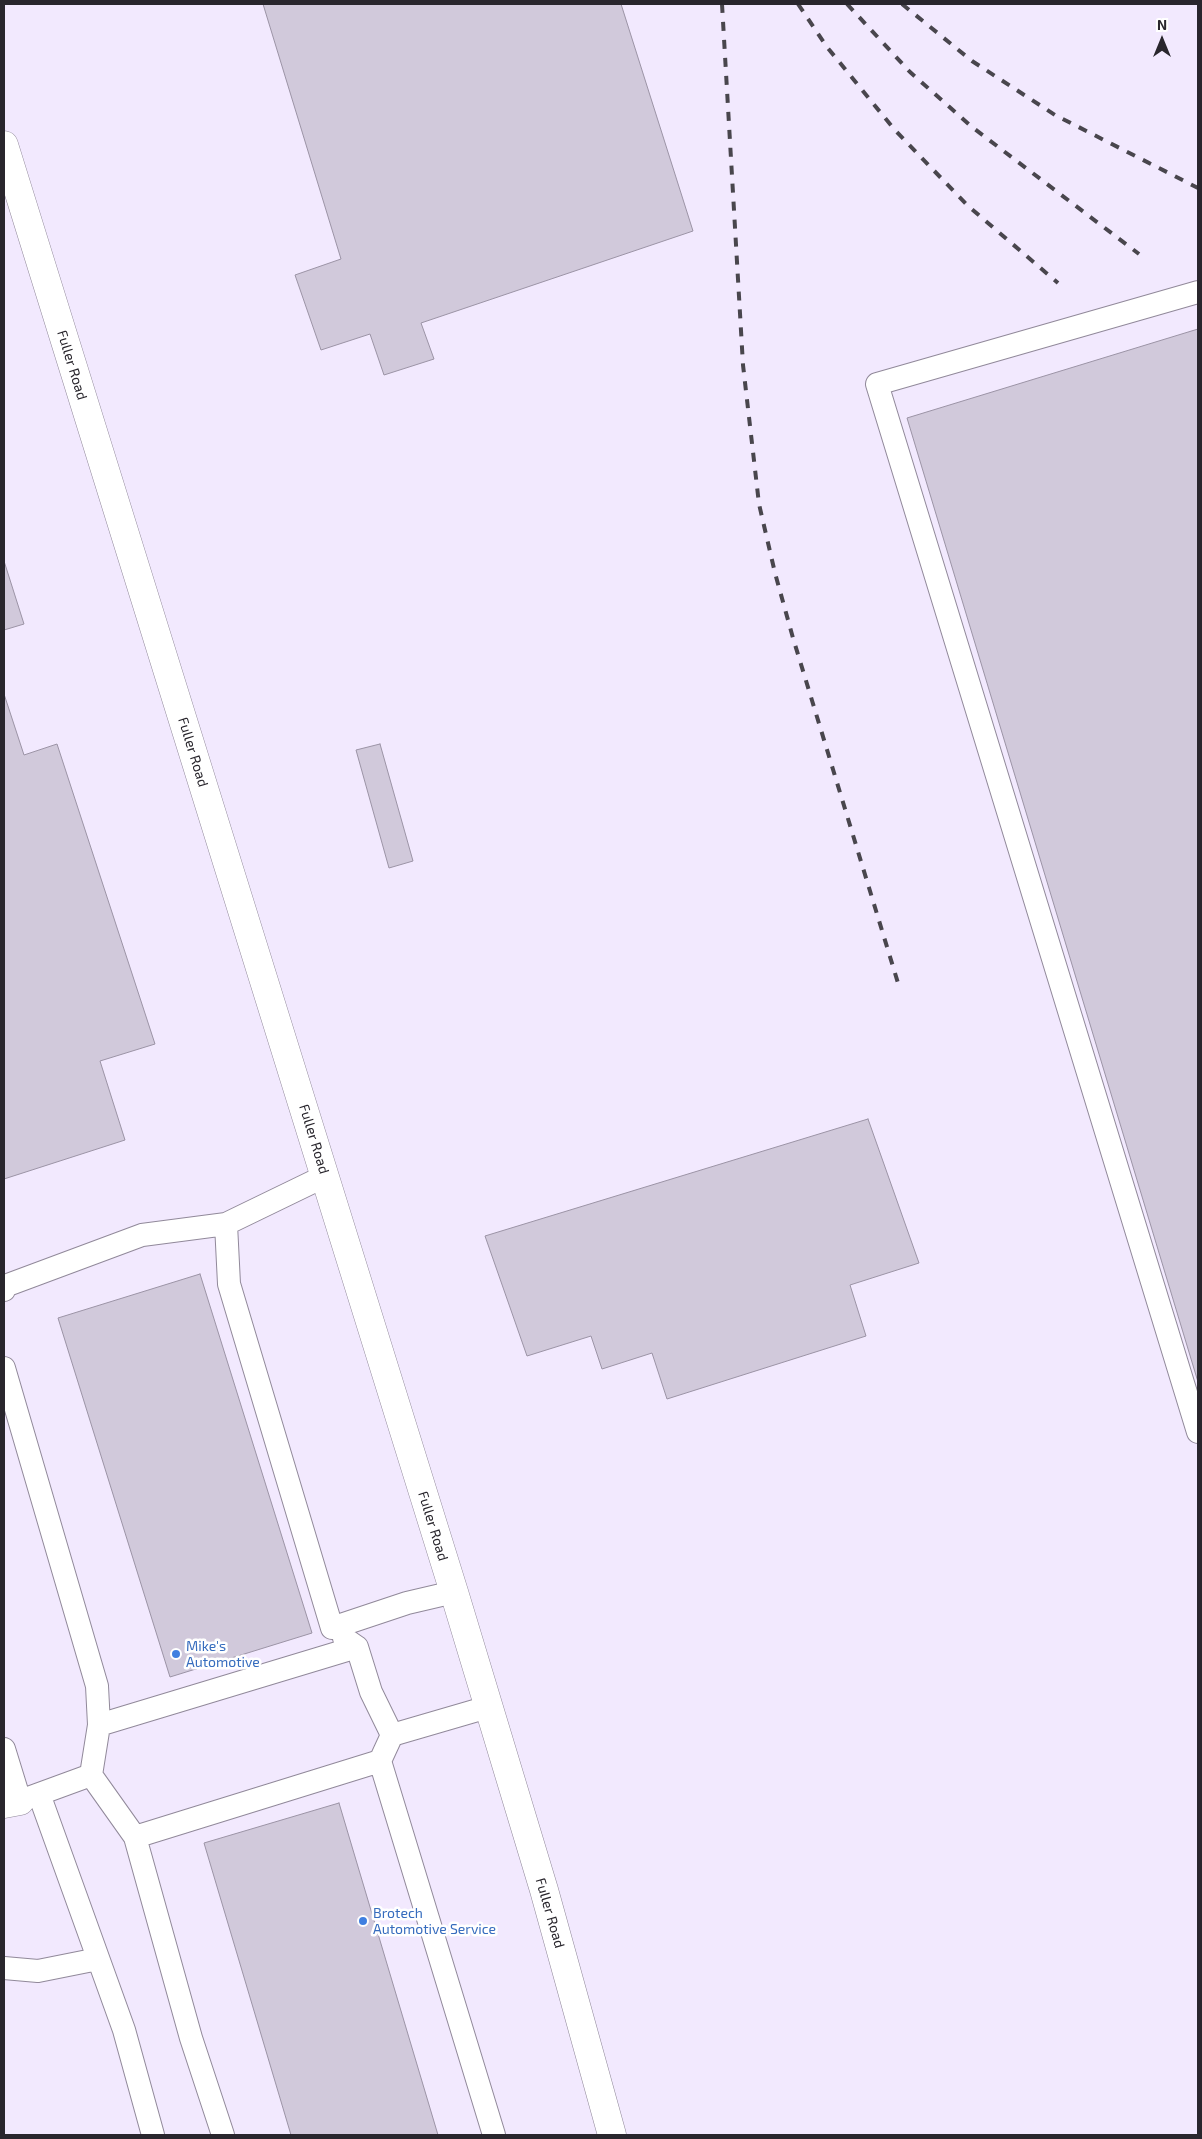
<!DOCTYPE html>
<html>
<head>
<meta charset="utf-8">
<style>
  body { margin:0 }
  #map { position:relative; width:1202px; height:2139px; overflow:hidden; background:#f8f5fc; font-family:"Exo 2",sans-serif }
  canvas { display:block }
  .frame { position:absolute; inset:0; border:5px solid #29262d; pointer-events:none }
  .north { position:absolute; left:1137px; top:15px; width:50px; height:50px; -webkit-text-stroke:4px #fff; paint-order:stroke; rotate:0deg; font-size:14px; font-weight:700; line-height:20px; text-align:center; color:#29262d }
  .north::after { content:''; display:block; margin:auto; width:18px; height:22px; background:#29262d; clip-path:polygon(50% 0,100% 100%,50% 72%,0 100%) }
</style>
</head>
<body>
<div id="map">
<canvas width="1202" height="2139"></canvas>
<div class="frame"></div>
<div class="north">N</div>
</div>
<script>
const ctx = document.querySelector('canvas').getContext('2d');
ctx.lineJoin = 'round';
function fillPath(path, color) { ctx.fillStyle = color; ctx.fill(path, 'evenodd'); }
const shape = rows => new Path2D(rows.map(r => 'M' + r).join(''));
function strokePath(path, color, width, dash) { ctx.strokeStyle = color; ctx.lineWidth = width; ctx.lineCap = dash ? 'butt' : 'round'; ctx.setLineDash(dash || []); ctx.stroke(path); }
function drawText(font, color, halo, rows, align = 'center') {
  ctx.font = font + ' "Exo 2",sans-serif'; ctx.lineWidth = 5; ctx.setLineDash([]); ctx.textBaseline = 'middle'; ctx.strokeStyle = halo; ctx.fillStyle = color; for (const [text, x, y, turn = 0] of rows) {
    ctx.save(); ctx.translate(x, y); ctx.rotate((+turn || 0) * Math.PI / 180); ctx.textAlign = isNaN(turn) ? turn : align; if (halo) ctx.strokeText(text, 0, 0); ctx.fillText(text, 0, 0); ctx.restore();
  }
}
fillPath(shape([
  [4,4,1198,4,1198,2135,4,2135]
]), '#f2e9fe');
const building = shape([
  [263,4,621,4,693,231,421,323,434,359,384,375,370,334,321,350,295,275,341,259,263,4],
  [1198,329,1198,1382,907,418,1198,329],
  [4,561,24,624,4,630,4,561],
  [4,694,24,755,57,744,155,1044,100,1061,125,1140,4,1179,4,694],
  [380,744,413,861,389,868,356,750,380,744],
  [868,1119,919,1263,850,1285,866,1336,667,1399,652,1353,602,1369,591,1336,527,1356,485,1236,868,1119],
  [200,1274,312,1633,170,1677,58,1318,200,1274],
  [339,1803,438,2135,291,2135,204,1843,339,1803]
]);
fillPath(building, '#d1c9db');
strokePath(building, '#9c94a6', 1);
const lane = shape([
  [1198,292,877,384,1198,1432],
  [325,1176,226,1224,229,1284,332,1628,407,1603,454,1592],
  [4,1290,5,1286,142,1235,226,1224],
  [4,1368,97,1686,99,1725,91,1775,20,1801,4,1749],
  [344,1638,357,1647,371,1692,392,1735,488,1707],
  [99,1725,357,1647],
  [392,1735,380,1761,494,2135],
  [91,1775,135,1837,191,2038,223,2135],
  [39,1794,124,2030,153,2135],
  [135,1837,380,1761],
  [4,1968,38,1971,98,1959]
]);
const street = shape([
  [4,145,454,1592,544,1890,612,2135],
  [4,1804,20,1801]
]);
strokePath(lane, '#91899a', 24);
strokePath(street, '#91899a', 29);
strokePath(lane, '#fff', 22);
strokePath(street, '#fff', 28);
strokePath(shape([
  [722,4,743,365,759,504,775,573,793,638,898,983],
  [798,4,827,47,894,129,967,205,1058,283],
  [847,4,910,72,972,127,1139,254],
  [902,4,972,61,1055,115,1198,188]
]), '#49464d', 4, [9, 9]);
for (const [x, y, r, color] of [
  [176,1654,5,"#3f7fe0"],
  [363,1921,5,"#3f7fe0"]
]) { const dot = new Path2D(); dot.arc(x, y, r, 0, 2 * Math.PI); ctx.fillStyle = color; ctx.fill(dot); strokePath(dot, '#fff', 2); }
drawText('14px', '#29262d', '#fff', [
  ["Fuller Road",72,365,73],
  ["Fuller Road",193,752,73],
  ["Fuller Road",314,1139,73],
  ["Fuller Road",433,1526,73],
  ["Fuller Road",550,1913,74]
]);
drawText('14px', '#366cbe', '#fff', [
  ["Mike's",186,1646],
  ["Automotive",186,1662],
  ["Brotech",373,1913],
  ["Automotive Service",373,1929]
], 'left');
</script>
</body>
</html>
